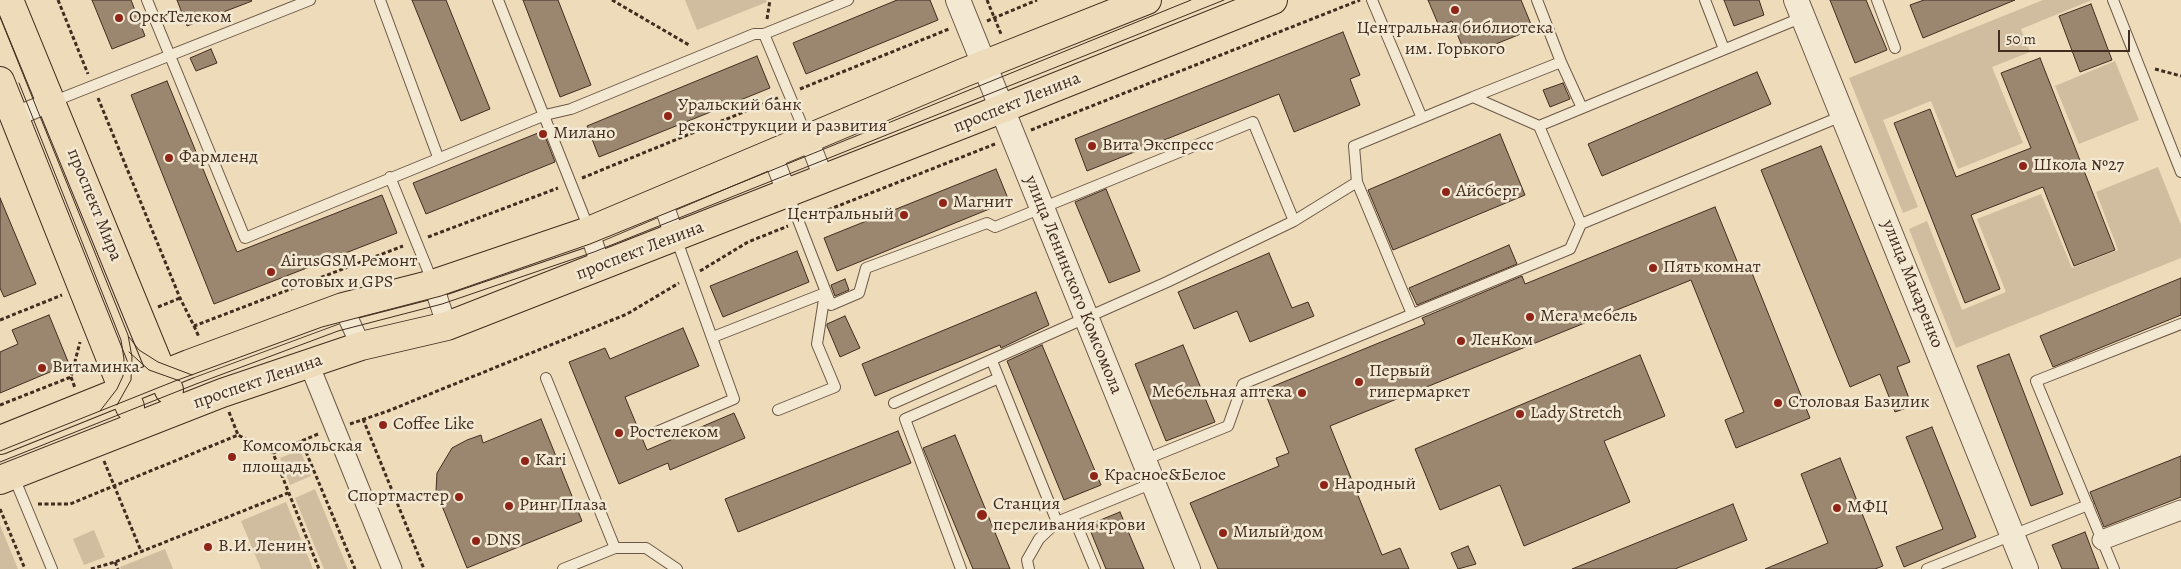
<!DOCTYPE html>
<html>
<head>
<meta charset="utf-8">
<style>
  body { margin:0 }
  #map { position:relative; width:2181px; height:569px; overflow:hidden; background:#eddbb9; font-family:Alegreya,serif }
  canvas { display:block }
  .scale { position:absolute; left:1998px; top:30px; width:132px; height:22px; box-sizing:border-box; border:2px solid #422d20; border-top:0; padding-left:6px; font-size:15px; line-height:18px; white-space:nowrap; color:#422d20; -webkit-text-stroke:4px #f3e8d2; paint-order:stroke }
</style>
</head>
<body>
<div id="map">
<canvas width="2181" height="569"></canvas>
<div class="scale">50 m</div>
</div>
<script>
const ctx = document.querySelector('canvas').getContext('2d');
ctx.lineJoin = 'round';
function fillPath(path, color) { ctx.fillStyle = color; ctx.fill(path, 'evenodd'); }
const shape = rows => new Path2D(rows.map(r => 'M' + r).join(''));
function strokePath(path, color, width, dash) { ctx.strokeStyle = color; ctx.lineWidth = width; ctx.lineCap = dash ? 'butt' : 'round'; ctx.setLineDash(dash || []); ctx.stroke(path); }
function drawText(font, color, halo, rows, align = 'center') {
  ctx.font = font + ' Alegreya,serif'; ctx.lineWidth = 5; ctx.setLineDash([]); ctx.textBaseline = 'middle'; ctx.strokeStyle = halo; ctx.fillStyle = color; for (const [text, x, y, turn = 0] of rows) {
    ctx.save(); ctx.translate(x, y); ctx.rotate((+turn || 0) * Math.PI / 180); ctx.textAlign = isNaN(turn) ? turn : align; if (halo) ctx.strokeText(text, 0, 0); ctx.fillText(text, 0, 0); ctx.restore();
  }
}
fillPath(shape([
  [685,0,766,0,767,2,697,30],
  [2043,0,2092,0,2021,29,2030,52,1992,67,2023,143,1958,169,1931,101,1883,120,1918,207,1903,213,1849,78],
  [2115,61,2139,120,2079,144,2055,86],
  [2158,167,2181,225,2181,258,1956,348,1909,229,1927,221,1962,310,2006,292,1977,219,2041,194,2072,268,2118,250,2096,192],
  [300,450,311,476,290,485,280,458],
  [315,489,348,569,324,569,295,498],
  [286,502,313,569,261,569,241,521],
  [0,525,18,569,0,569],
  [94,530,105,557,84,565,73,539],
  [165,549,173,569,121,569,120,567]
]), '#d0bd9f');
const building = shape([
  [92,0,131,0,145,36,112,49,92,0],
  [177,0,251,0,252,1,187,26,177,0],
  [412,0,446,0,490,109,461,121,412,0],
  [523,0,558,0,591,85,560,97,523,0],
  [897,0,930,0,938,20,806,74,793,43,897,0],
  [1428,0,1521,0,1533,29,1466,56,1452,21,1439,26,1428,0],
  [1724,0,1759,0,1764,15,1734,26,1724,0],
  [1830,0,1866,0,1887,50,1855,63,1830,0],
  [1924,0,2015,0,1923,38,1910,5,1924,0],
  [2091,4,2112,60,2080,72,2059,16,2091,4],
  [1343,32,1360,75,1350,79,1360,105,1294,132,1279,94,1087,171,1075,139,1343,32],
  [211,49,217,63,196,71,190,58,211,49],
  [757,56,770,88,599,157,587,126,757,56],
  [2040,58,2115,250,2074,266,2043,187,1971,215,2000,289,1965,303,1894,123,1930,109,1956,177,2031,148,2001,73,2040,58],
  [1757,72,1771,104,1602,176,1588,144,1757,72],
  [167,81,237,252,382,195,397,233,214,304,131,95,167,81],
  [1563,83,1570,99,1550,107,1543,90,1563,83],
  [543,131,555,162,426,214,413,183,543,131],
  [1500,134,1525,195,1393,250,1368,190,1500,134],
  [1821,146,1910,362,1897,367,1912,406,1895,412,1880,374,1850,387,1761,170,1821,146],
  [996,169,1009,201,837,271,824,238,996,169],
  [1106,189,1140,271,1109,283,1075,202,1106,189],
  [0,198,36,284,4,297,0,288,0,198],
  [1715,207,1741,271,1750,268,1810,418,1736,448,1725,420,1744,412,1691,280,1330,426,1382,555,1400,548,1409,569,1218,569,1190,503,1279,466,1276,458,1289,453,1264,390,1425,324,1422,318,1522,276,1525,284,1715,207],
  [1509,245,1517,264,1417,305,1409,288,1509,245],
  [797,251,809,282,723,317,710,286,797,251],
  [1269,253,1292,308,1308,302,1314,316,1250,342,1237,311,1194,329,1178,292,1269,253],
  [2181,278,2181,315,2053,367,2040,336,2181,278],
  [845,279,849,290,835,296,831,285,845,279],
  [1036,292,1049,325,1001,348,1000,345,875,396,862,364,1036,292],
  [49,315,69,364,0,393,0,352,18,344,12,330,49,315],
  [845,316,860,348,840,357,827,326,827,324,845,316],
  [683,328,699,366,625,397,647,450,734,413,745,438,670,470,668,463,619,484,569,362,605,348,610,359,683,328],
  [1042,345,1101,485,1064,500,1007,361,1042,345],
  [1183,345,1215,422,1166,441,1135,364,1183,345],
  [2009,354,2063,494,2031,506,1977,366,2009,354],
  [1640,355,1665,416,1604,441,1630,502,1524,546,1500,485,1440,510,1415,449,1640,355],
  [541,419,582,521,467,568,436,491,437,473,452,448,467,440,481,435,483,443,541,419],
  [1932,427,1976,537,1904,567,1896,547,1943,529,1906,437,1932,427],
  [898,431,911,463,738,532,725,499,898,431],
  [955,435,1010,569,973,569,923,448,955,435],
  [2181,456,2181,497,2104,527,2090,492,2181,456],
  [1840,458,1883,566,1875,569,1765,569,1828,543,1801,474,1840,458],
  [1733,504,1747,540,1675,569,1572,569,1733,504],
  [1120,512,1144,569,1106,569,1088,525,1120,512],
  [2085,532,2099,569,2062,569,2052,545,2085,532],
  [1468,546,1476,564,1458,569,1451,553,1468,546]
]);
fillPath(building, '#9b8770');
strokePath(building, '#422d20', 1);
const service = shape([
  [147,0,245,238,545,115,571,109,754,34,764,34,848,0],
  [380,0,438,157],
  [498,0,589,229],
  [1372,0,1422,118],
  [1705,0,1724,49],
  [1877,0,1895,48],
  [2113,0,2181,172],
  [764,34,807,137],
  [1561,62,1582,108],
  [1473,97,1561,62,1537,0],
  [52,102,310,0],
  [1539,126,1803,17],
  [390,177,433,283],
  [1357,182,1412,314],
  [788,194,831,305,859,293,866,268,987,223,995,227,1253,122,1294,221],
  [713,337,825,293],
  [992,361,1057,522],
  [546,378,615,548],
  [894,403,1167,282,1294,221,1357,182,1354,146,1473,97,1539,126,1581,224],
  [778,410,835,387,817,344,825,293],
  [654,433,734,399,676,238],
  [1144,460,1228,426,1243,384,1570,249,1581,224,1842,116],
  [13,475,52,569],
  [1073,516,1095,569],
  [563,569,615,548,646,548,677,569],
  [961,569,905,419,999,378],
  [1029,569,1027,560,1039,539,1057,522,1153,483],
  [1927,569,2088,505],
  [2114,569,2036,381,2181,324]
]);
const minor = shape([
  [14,117,51,102],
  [808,138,824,179],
  [772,154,787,193],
  [662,200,675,237],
  [589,231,601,266],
  [433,284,447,326],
  [343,307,361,346],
  [309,364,392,569],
  [2102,540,2181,510]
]);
const tertiary = shape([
  [958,0,1188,569],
  [1796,0,2026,569]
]);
const primary = shape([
  [9,0,169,390],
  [0,81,130,407],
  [0,440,189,364,343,307,433,284,589,231,963,73,1147,0],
  [0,480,222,393,361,346,447,326,981,117,1273,0]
]);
strokePath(service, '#6d5846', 12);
strokePath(minor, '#6d5846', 21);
strokePath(tertiary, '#6d5846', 26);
strokePath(primary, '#422d20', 30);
strokePath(shape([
  [58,0,88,74],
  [612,0,689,45],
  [987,0,1001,34],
  [767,19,770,0],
  [987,21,1037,0],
  [2155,69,2181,76],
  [800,89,949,29],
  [98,98,180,298,194,326,403,246],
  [1031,130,1360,0],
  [582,178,778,98],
  [810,217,995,144],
  [428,237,558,188],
  [700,271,748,242,788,226],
  [158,307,180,298],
  [0,320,62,295],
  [194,326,199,337],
  [71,377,75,388],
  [0,405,71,377,80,342],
  [229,412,238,435],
  [363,419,424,569],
  [350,424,388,411,627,314,679,283],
  [318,434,273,453,319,569],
  [301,440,355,569],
  [104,461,141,551],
  [38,504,70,504,238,435,273,453],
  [0,509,25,569],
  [115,562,118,569],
  [91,569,115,562,288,493]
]), '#422d20', 3, [4, 2.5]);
strokePath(service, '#f3e8d2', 10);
strokePath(minor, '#f3e8d2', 19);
strokePath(tertiary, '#f3e8d2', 24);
strokePath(primary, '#eddbb9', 28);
strokePath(shape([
  [0,17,128,335,132,357,131,380,117,405],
  [19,83,121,340,124,359,123,376,117,389,100,411],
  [129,337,139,350,158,362,192,375],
  [129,352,149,370,180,381],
  [0,451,175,381,322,327,441,296,590,244,1191,0],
  [0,462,196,384,338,331,442,304,594,252,1224,0]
]), '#422d20', 1);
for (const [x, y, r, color] of [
  [1455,10,5,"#8f2418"],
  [119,18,5,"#8f2418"],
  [668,116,5,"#8f2418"],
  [543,134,5,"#8f2418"],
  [1092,146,5,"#8f2418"],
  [169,158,5,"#8f2418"],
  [2023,166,5,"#8f2418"],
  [1446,192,5,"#8f2418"],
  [943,203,5,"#8f2418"],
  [904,215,5,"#8f2418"],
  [1653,268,5,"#8f2418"],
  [271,272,5,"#8f2418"],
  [1530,317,5,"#8f2418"],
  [1461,341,5,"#8f2418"],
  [42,368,5,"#8f2418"],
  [1359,382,5,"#8f2418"],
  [1302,393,5,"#8f2418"],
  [1778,403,5,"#8f2418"],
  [1520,414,5,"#8f2418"],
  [383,425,5,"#8f2418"],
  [619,433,5,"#8f2418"],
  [232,457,5,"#8f2418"],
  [525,461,5,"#8f2418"],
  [1094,476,5,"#8f2418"],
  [1324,485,5,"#8f2418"],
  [459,497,5,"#8f2418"],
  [509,506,5,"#8f2418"],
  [1837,508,5,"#8f2418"],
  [982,515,6,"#8f2418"],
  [1223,533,5,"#8f2418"],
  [476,541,5,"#8f2418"],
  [208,547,5,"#8f2418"]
]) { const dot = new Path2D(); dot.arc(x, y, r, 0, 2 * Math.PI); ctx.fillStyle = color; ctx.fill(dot); strokePath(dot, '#f3e8d2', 2); }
drawText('18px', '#422d20', '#f3e8d2', [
  ["ОрскТелеком",129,18],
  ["Центральная библиотека",1455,29,"center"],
  ["им. Горького",1455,50,"center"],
  ["Уральский банк",678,106],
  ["реконструкции и развития",678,127],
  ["Милано",553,134],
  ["Вита Экспресс",1102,146],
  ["Фармленд",179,158],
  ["Школа №27",2033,166],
  ["Айсберг",1456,192],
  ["Магнит",953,203],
  ["Центральный",894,215,"right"],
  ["AirusGSM Ремонт",281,262],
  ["сотовых и GPS",281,283],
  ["Пять комнат",1663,268],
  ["Мега мебель",1540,317],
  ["ЛенКом",1471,341],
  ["Витаминка",52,368],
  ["Первый",1369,372],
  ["гипермаркет",1369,393],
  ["Мебельная аптека",1292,393,"right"],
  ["Столовая Базилик",1788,403],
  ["Lady Stretch",1530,414],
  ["Coffee Like",393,425],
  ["Ростелеком",629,433],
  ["Комсомольская",242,447],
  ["площадь",242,468],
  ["Kari",535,461],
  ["Красное&Белое",1104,476],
  ["Народный",1334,485],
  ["Спортмастер",449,497,"right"],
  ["Станция",993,505],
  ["переливания крови",993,526],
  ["Ринг Плаза",519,506],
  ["МФЦ",1847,508],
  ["Милый дом",1233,533],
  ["DNS",486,541],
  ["В.И. Ленин",218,547]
], 'left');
drawText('18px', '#422d20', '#f3e8d2', [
  ["проспект Ленина",1017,103,-22],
  ["проспект Мира",94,205,68],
  ["проспект Ленина",640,251,-21],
  ["улица Макаренко",1912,284,68],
  ["улица Ленинского Комсомола",1073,285,68],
  ["проспект Ленина",258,382,-19]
]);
</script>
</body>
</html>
